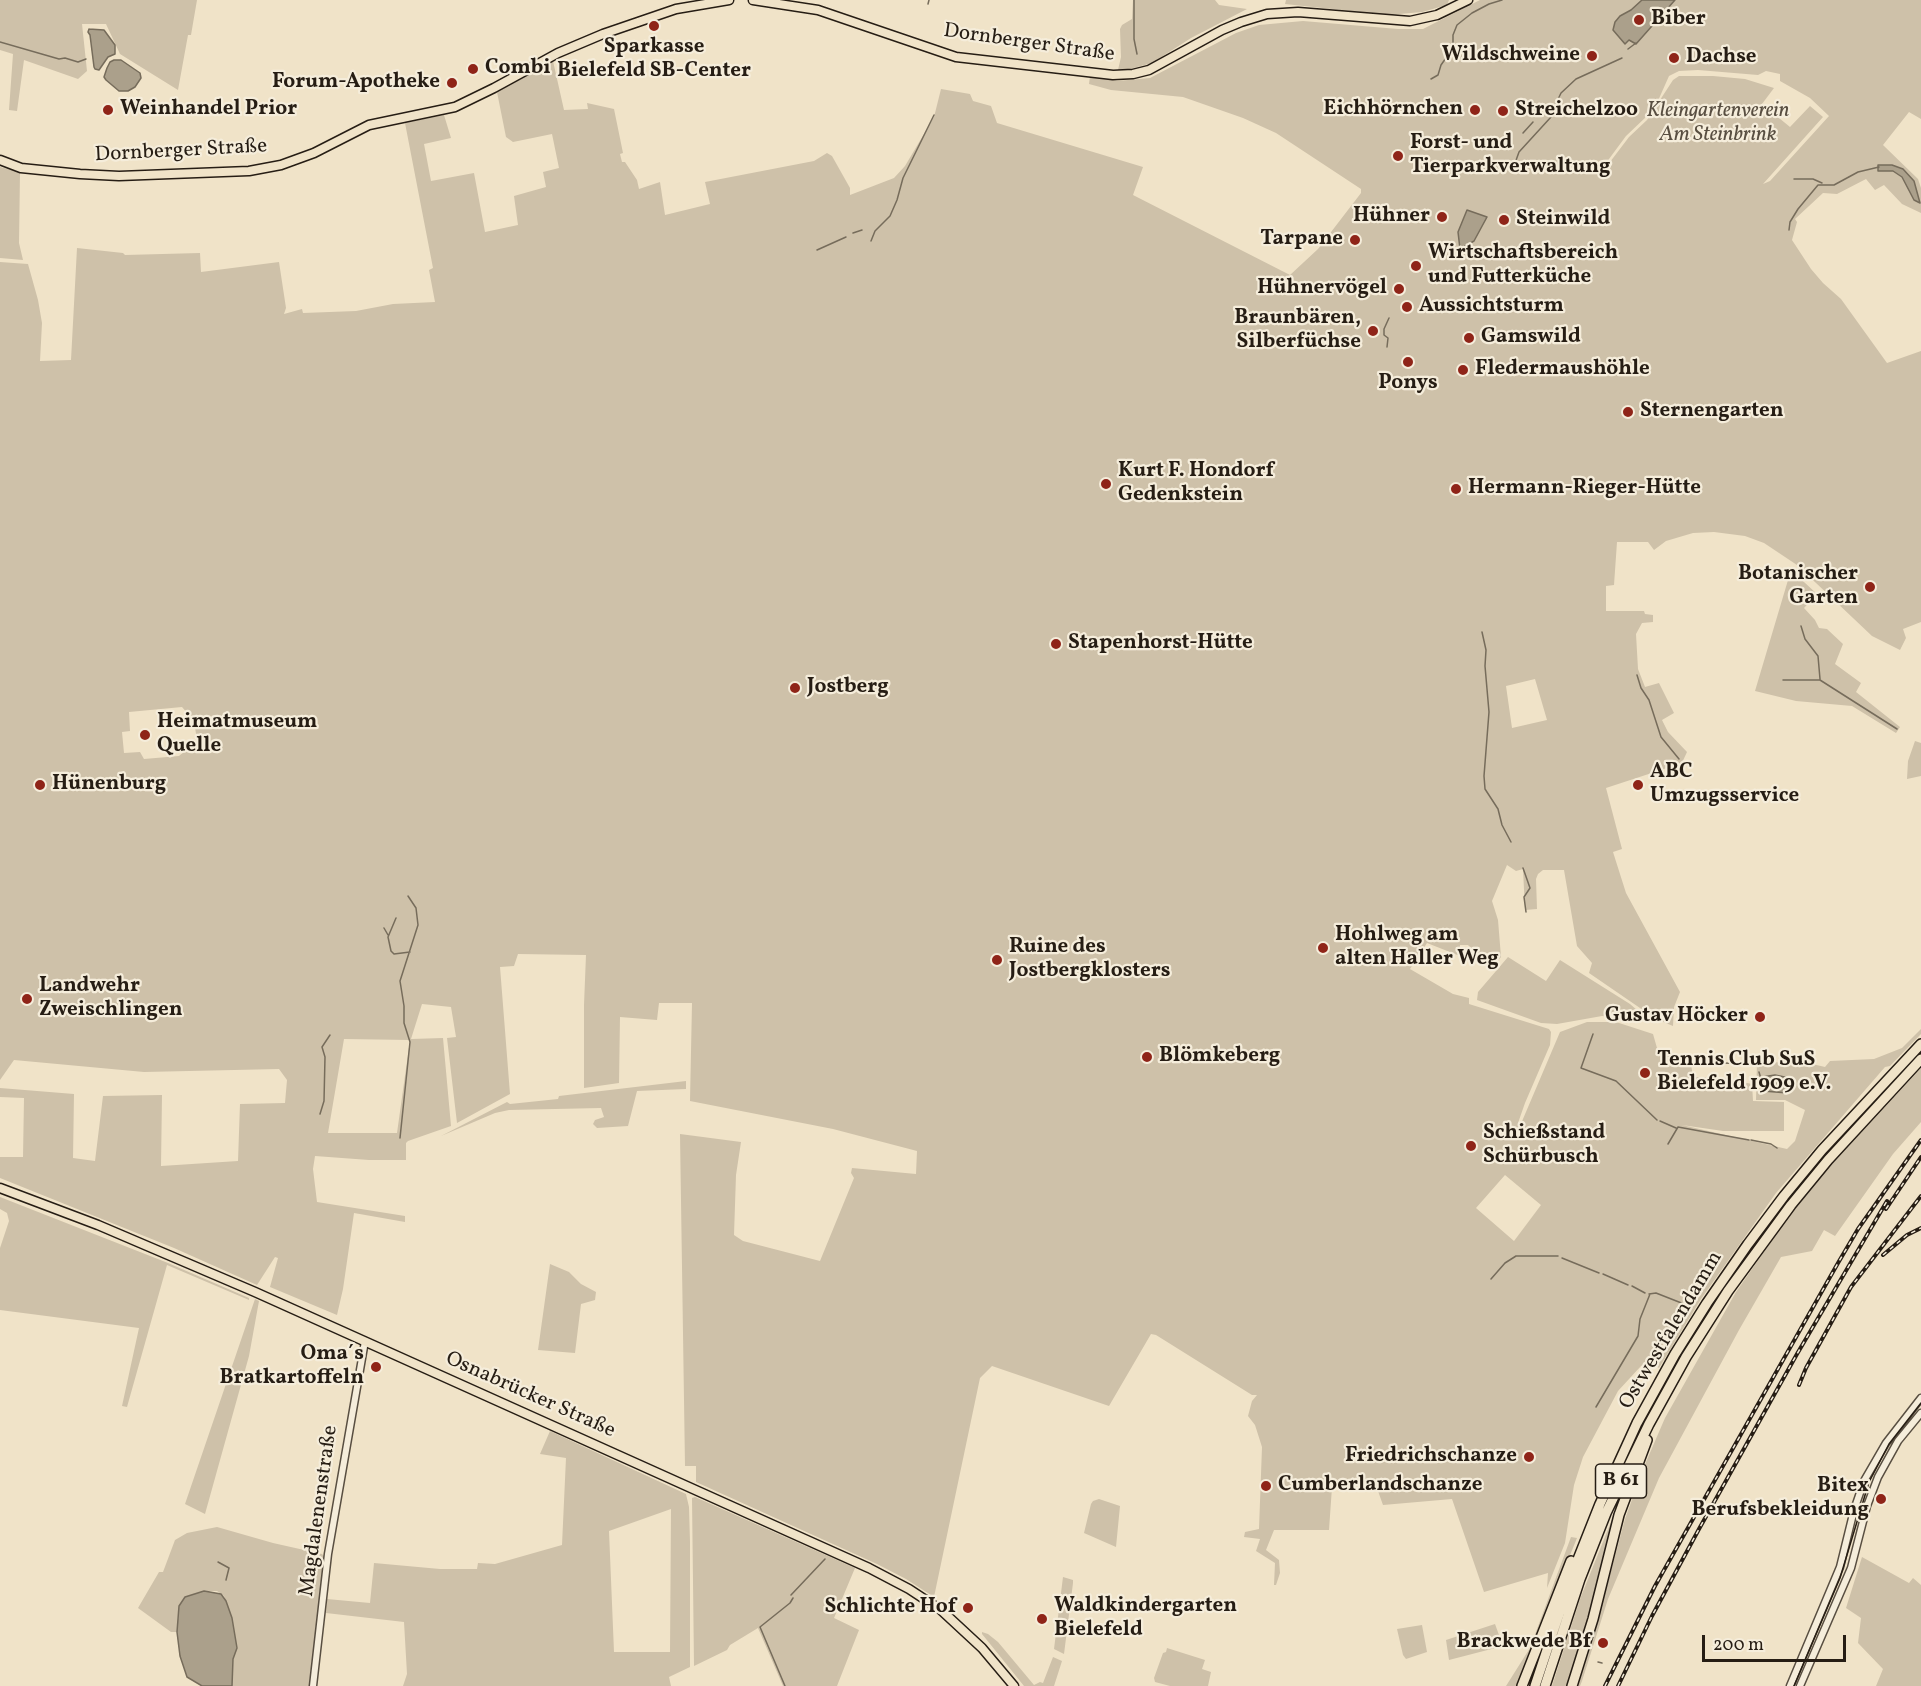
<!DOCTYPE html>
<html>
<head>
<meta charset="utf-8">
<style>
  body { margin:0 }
  #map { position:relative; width:1921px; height:1686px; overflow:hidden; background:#f0e3c8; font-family:Vollkorn,serif }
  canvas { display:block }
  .scale { position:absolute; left:1702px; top:1635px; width:144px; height:27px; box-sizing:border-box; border:3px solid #261d14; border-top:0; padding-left:8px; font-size:18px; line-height:21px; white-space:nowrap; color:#261d14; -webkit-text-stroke:4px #f5eddb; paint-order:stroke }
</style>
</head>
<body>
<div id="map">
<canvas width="1921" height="1686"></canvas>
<div class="scale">200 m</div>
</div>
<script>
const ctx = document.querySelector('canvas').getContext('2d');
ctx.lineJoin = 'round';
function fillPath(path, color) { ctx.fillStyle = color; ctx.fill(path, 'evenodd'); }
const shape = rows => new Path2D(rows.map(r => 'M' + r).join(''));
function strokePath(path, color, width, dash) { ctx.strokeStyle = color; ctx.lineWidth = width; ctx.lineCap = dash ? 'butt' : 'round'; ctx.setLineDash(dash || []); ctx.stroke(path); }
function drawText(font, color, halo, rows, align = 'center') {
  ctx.font = font + ' Vollkorn,serif'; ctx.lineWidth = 4.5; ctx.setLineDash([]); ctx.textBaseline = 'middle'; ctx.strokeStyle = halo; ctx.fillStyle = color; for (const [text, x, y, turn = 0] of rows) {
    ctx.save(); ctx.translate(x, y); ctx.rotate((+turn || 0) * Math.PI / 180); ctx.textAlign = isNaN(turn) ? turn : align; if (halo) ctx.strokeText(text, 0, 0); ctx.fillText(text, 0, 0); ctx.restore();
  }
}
fillPath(shape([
  [0,0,197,0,191,35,188,35,178,90,120,54,106,24,82,24,87,71,78,79,24,60,17,111,9,110,13,54,0,50],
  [1133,0,1215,0,1219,5,1247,9,1191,38,1152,63,1126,70,1118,70,1121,57,1120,29,1122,25,1132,19],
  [1286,0,1449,0,1447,5,1422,12,1388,15,1285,4],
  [1480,0,1921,0,1921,119,1909,112,1883,145,1918,179,1921,188,1921,213,1902,204,1884,185,1875,190,1866,179,1837,194,1823,193,1795,219,1797,222,1792,240,1811,269,1823,283,1841,299,1887,363,1921,351,1921,622,1903,629,1906,638,1900,650,1872,636,1797,565,1764,543,1745,536,1714,532,1693,533,1666,541,1654,550,1648,542,1617,542,1614,585,1606,586,1606,611,1644,611,1645,614,1653,615,1653,622,1642,623,1636,634,1638,669,1645,687,1659,683,1674,713,1662,720,1668,732,1687,752,1680,767,1673,766,1606,788,1622,849,1613,852,1626,893,1680,992,1674,1007,1673,1026,1656,1019,1589,973,1592,963,1577,946,1564,870,1543,870,1538,874,1536,879,1537,909,1525,910,1523,869,1516,871,1507,865,1492,901,1498,920,1501,957,1491,969,1468,945,1460,945,1460,956,1427,943,1410,969,1453,994,1469,998,1469,1004,1549,1029,1551,1032,1550,1045,1525,1103,1518,1123,1520,1126,1560,1032,1587,1022,1616,1022,1653,1034,1659,1055,1691,1064,1693,1077,1722,1078,1752,1084,1753,1101,1784,1102,1784,1131,1723,1131,1682,1125,1787,1149,1795,1141,1805,1110,1785,1100,1756,1100,1757,1062,1808,1063,1825,1067,1830,1061,1874,1059,1902,1048,1921,1029,1921,1034,1890,1066,1885,1067,1776,1193,1701,1299,1659,1368,1654,1365,1675,1329,1672,1328,1652,1364,1641,1366,1618,1391,1583,1457,1574,1485,1565,1543,1547,1588,1548,1573,1484,1592,1452,1499,1383,1505,1374,1480,1332,1487,1329,1530,1274,1530,1266,1550,1279,1560,1280,1573,1276,1585,1274,1585,1275,1563,1256,1551,1260,1539,1244,1537,1245,1532,1259,1529,1262,1447,1255,1425,1248,1416,1252,1401,1257,1395,1252,1395,1156,1335,1151,1334,1109,1406,992,1366,980,1378,934,1597,906,1579,877,1564,696,1482,696,1466,685,1466,680,1134,741,1142,736,1175,734,1235,743,1241,820,1261,854,1178,851,1173,852,1168,916,1174,917,1151,833,1129,690,1101,692,1003,659,1003,657,1020,620,1017,619,1083,584,1088,584,1005,586,955,518,954,514,966,500,967,510,1094,457,1123,447,1038,456,1037,451,1007,422,1004,411,1039,443,1038,451,1126,408,1141,406,1143,406,1160,369,1160,315,1156,313,1169,317,1202,405,1216,405,1222,354,1213,343,1289,337,1315,270,1287,278,1258,275,1257,257,1285,174,1248,0,1178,0,1157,23,1157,24,1098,0,1097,0,1088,74,1094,73,1158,95,1161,103,1096,162,1095,161,1166,238,1161,240,1104,285,1103,287,1080,279,1069,144,1072,14,1060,0,1080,0,262,28,264,38,300,42,323,40,361,71,360,77,248,123,253,125,255,200,253,201,272,279,262,286,308,284,314,302,309,303,313,356,311,393,304,435,302,429,270,433,268,405,123,444,115,451,138,424,144,431,181,474,173,485,232,518,225,514,196,546,187,543,172,559,168,552,134,513,142,506,137,497,92,553,61,564,110,588,109,587,103,614,109,623,153,620,154,622,162,625,162,637,180,639,189,660,182,665,215,710,204,705,182,814,161,827,153,832,156,850,188,850,195,894,178,905,166,934,117,941,89,970,94,973,101,991,106,997,123,1143,167,1133,195,1290,275,1318,249,1361,193,1361,189,1276,133,1243,118,1183,97,1111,90,1089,84,1090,76,1117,81,1150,78,1236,33,1259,25,1303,21,1398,29,1423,29],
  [1698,70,1758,75,1766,71,1780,74,1780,81,1810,98,1829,116,1770,181,1763,184,1823,117,1810,106,1790,127,1762,104,1774,88,1745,79,1713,76,1679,76,1673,80,1647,120,1629,137,1610,162,1607,170,1606,166,1609,159,1626,136,1646,117,1657,103,1669,76,1679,71],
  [1535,679,1547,720,1512,728,1506,686],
  [182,707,194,721,197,740,179,756,144,759,140,752,124,753,122,732,130,731,129,712],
  [344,1039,410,1040,397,1133,328,1133],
  [1505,1175,1541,1205,1514,1241,1476,1208],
  [0,167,20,172,19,243,23,260,0,258],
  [1791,570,1817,594,1804,608,1815,620,1819,628,1827,629,1843,644,1835,664,1861,683,1856,692,1900,727,1896,733,1852,706,1796,701,1755,691],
  [1915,741,1921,743,1921,776,1907,779,1908,761],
  [1508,957,1546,981,1560,960,1630,1004,1646,1018,1642,1020,1602,1016,1557,1024,1541,1023,1477,1000,1478,992],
  [1921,1068,1921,1122,1893,1154,1835,1236,1824,1230,1812,1251,1781,1257,1739,1330,1659,1478,1608,1599,1582,1681,1580,1686,1577,1686,1591,1646,1625,1519,1643,1469,1665,1418,1736,1292,1784,1223,1825,1172],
  [686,1081,686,1089,637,1091,628,1126,597,1128,593,1124,595,1120,604,1117,601,1108,509,1110,495,1113,441,1136,507,1102,510,1104,558,1099,559,1096],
  [0,1197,168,1263,249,1298,249,1300,167,1265,127,1407,122,1406,139,1328,0,1310,0,1248,9,1221,7,1213,0,1209],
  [550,1264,569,1272,581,1284,596,1292,595,1300,581,1304,575,1353,538,1350],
  [255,1299,259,1301,249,1356,205,1514,185,1504],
  [550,1431,686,1494,689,1507,690,1542,690,1667,669,1677,671,1686,403,1686,407,1674,404,1622,326,1613,327,1599,370,1603,374,1563,440,1569,477,1569,478,1563,495,1564,562,1545,566,1458,540,1454],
  [671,1509,670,1652,614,1652,609,1531],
  [1625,1487,1595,1601,1569,1686,1552,1686,1580,1599],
  [695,1497,855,1568,834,1618,859,1630,837,1686,783,1686,758,1628,730,1645,727,1650,694,1666,692,1498],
  [1099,1499,1120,1506,1116,1547,1084,1533,1091,1504,1093,1501],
  [217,1527,273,1543,322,1554,324,1556,309,1686,232,1686,233,1659,237,1648,224,1596,217,1591,210,1591,179,1607,177,1632,171,1632,138,1608,159,1572,163,1572,175,1540,187,1533],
  [1571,1537,1577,1538,1517,1686,1506,1686,1530,1648],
  [1862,1557,1909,1583,1913,1578,1921,1585,1921,1686,1876,1686,1883,1669,1858,1643,1861,1618,1846,1608],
  [1063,1577,1073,1580,1073,1583,1064,1654,1054,1649],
  [1495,1624,1503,1646,1449,1660,1446,1640],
  [1422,1625,1427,1652,1406,1659,1403,1655,1397,1629],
  [982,1632,988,1634,998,1642,1034,1685,1040,1682,1043,1683,1053,1657,1062,1661,1054,1686,1024,1686,982,1634],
  [1167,1648,1205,1660,1202,1669,1211,1672,1208,1686,1170,1686,1155,1682,1154,1678,1163,1653,1166,1652]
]), '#cec1a9');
const water = shape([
  [1642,0,1675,0,1636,44,1629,40,1625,44,1613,30,1615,22,1620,16,1631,10,1642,0],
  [89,29,104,30,115,45,115,54,108,57,99,70,95,69,94,67,90,35,88,32,89,29],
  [114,60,121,60,140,73,141,78,135,87,128,91,119,91,106,80,104,77,107,68,110,62,114,60],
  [1878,165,1892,165,1903,169,1914,181,1920,203,1914,200,1902,177,1893,171,1878,171,1878,165],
  [1467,210,1487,217,1474,241,1460,249,1458,232,1467,210],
  [1775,1075,1794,1079,1795,1085,1793,1090,1788,1093,1763,1091,1761,1078,1762,1077,1775,1075],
  [204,1591,221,1594,226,1601,232,1618,237,1648,233,1659,232,1686,202,1686,187,1677,180,1656,177,1632,179,1606,185,1597,204,1591]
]);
fillPath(water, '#aba08b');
strokePath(water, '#766c5b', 1.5);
strokePath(shape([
  [1134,0,1134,39,1137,54],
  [928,4,929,0],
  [0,42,59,59,65,58,78,62,86,59],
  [1628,49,1636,43],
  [1431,79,1438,75,1441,65,1453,48,1453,35,1457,25,1472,13,1489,4,1502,0],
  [1552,112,1561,93,1576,79,1622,58],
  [1523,133,1533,122],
  [1514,166,1519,152,1551,117],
  [1794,179,1813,179,1822,183],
  [1789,230,1790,222,1798,209,1818,185,1834,185,1858,172,1879,167],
  [853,233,862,230],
  [871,241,875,231,890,216,897,200,903,178,934,115],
  [817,250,846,237],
  [1387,347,1388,338,1384,335,1384,329,1389,318],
  [1801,626,1805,639,1818,656,1820,679],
  [1482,632,1486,650,1485,666,1489,712,1484,776,1485,789,1498,809,1502,825,1511,842],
  [1637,675,1641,688,1649,700,1661,737,1679,759],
  [1783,680,1820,680,1897,729],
  [1523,868,1530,888,1524,897,1526,912],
  [396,918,388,937,391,951,394,954,410,952],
  [384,928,388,935],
  [1593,1034,1581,1068,1616,1081,1657,1120],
  [1658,1053,1687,1061],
  [1691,1062,1753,1064],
  [1759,1072,1761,1079],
  [320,1114,324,1101,325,1057,322,1047,330,1035],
  [1660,1121,1676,1128],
  [400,1138,410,1042,404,1023,404,1006,400,981,418,925,416,908,408,896],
  [1751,1140,1771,1144,1777,1148],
  [1668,1144,1678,1127,1749,1140],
  [1562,1258,1599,1273],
  [1603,1274,1628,1285],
  [1491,1279,1505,1263,1516,1256,1558,1256],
  [1632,1286,1645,1293],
  [1649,1294,1656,1293,1684,1304,1703,1274],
  [1596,1407,1638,1336,1640,1319,1650,1294],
  [218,1562,229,1568,226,1580],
  [791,1595,825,1559],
  [1598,1662,1602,1663],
  [785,1686,760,1627,790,1603,793,1598]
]), '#766c5b', 1.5);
const minor = shape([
  [313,1686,328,1554,365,1341],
  [1790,1686,1840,1567,1854,1510,1864,1481,1886,1443,1921,1398],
  [1800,1686,1851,1568,1867,1506,1878,1477,1898,1441,1921,1413]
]);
const major = shape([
  [753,0,818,10,956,57,1113,75,1133,74,1149,70,1222,30,1241,22,1267,14,1298,12,1410,21,1437,15,1468,0],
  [0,160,21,168,80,174,119,176,249,171,281,165,314,153,369,125,455,107,494,88,558,53,603,34,676,9,729,0],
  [0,1188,98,1225,255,1292,869,1568,909,1589,941,1610,982,1648,1014,1686]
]);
const highway = shape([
  [1522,1686,1571,1561],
  [1535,1686,1573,1572,1600,1504,1637,1423,1675,1354,1707,1303,1748,1244,1784,1196,1822,1150,1921,1044],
  [1545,1686,1580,1579,1606,1513,1649,1424,1686,1357,1728,1291,1791,1205,1828,1160,1921,1059],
  [1572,1686,1593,1619,1619,1515,1647,1440]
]);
strokePath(minor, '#584e41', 9);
strokePath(major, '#261d14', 11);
strokePath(highway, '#261d14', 12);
strokePath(minor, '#f5eddb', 6);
strokePath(major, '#f0e3c8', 8);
strokePath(highway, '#f0e3c8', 9);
strokePath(shape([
  [1794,1686,1840,1578,1869,1482,1889,1444,1921,1403]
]), '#261d14', 1.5);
const rail = shape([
  [1886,1209,1921,1157],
  [1883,1255,1907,1235,1921,1228],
  [1799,1385,1806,1368,1851,1287,1921,1196],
  [1605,1686,1655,1586,1838,1263,1858,1229,1921,1140],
  [1618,1686,1652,1616,1699,1529,1797,1354,1887,1201]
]);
strokePath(rail, '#261d14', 4);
strokePath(rail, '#f5eddb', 1.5, [4.5]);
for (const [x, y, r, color] of [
  [1639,20,6,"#8f2418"],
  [654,26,6,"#8f2418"],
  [1592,56,6,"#8f2418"],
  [1674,58,6,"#8f2418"],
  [473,69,6,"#8f2418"],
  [452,83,6,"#8f2418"],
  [108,110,6,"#8f2418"],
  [1475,110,6,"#8f2418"],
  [1503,111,6,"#8f2418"],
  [1398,156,6,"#8f2418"],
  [1442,217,6,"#8f2418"],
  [1504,220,6,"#8f2418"],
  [1355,240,6,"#8f2418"],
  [1416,266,6,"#8f2418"],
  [1399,289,6,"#8f2418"],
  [1407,307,6,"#8f2418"],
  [1373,331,6,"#8f2418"],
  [1469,338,6,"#8f2418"],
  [1408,362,6,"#8f2418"],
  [1463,370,6,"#8f2418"],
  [1628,412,6,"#8f2418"],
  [1106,484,6,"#8f2418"],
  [1456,489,6,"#8f2418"],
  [1870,587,6,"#8f2418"],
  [1056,644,6,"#8f2418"],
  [795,688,6,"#8f2418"],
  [145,735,6,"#8f2418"],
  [40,785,6,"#8f2418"],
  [1638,785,6,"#8f2418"],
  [1323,948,6,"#8f2418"],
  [997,960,6,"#8f2418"],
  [27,999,6,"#8f2418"],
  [1760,1017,6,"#8f2418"],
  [1147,1057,6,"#8f2418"],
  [1645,1073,6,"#8f2418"],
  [1471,1146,6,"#8f2418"],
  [376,1367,6,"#8f2418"],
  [1529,1457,6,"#8f2418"],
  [1266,1486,6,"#8f2418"],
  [1881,1499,6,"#8f2418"],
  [968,1608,6,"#8f2418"],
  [1042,1619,6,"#8f2418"],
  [1603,1643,6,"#8f2418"]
]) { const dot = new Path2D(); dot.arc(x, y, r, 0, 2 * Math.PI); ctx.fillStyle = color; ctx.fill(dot); strokePath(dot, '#f5eddb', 2); }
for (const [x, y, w] of [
  [1621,1481,51]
]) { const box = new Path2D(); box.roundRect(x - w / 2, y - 17, w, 34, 4.5); ctx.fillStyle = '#f5eddb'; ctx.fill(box); strokePath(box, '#261d14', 1.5); }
drawText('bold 20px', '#261d14', null, [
  ["B 61",1621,1481]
]);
drawText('bold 21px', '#261d14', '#f5eddb', [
  ["Biber",1651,20],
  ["Sparkasse",654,48,"center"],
  ["Bielefeld SB-Center",654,72,"center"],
  ["Wildschweine",1580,56,"right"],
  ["Dachse",1686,58],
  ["Combi",485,69],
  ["Forum-Apotheke",440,83,"right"],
  ["Weinhandel Prior",120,110],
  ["Eichhörnchen",1463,110,"right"],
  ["Streichelzoo",1515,111],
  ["Forst- und",1410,144],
  ["Tierparkverwaltung",1410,168],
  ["Hühner",1430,217,"right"],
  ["Steinwild",1516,220],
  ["Tarpane",1343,240,"right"],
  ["Wirtschaftsbereich",1428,254],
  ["und Futterküche",1428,278],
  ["Hühnervögel",1387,289,"right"],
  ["Aussichtsturm",1419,307],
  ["Braunbären,",1361,319,"right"],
  ["Silberfüchse",1361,343,"right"],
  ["Gamswild",1481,338],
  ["Fledermaushöhle",1475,370],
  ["Ponys",1408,384,"center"],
  ["Sternengarten",1640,412],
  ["Kurt F. Hondorf",1118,472],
  ["Gedenkstein",1118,496],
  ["Hermann-Rieger-Hütte",1468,489],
  ["Botanischer",1858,575,"right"],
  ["Garten",1858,599,"right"],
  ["Stapenhorst-Hütte",1068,644],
  ["Jostberg",807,688],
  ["Heimatmuseum",157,723],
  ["Quelle",157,747],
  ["ABC",1650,773],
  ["Umzugsservice",1650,797],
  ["Hünenburg",52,785],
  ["Hohlweg am",1335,936],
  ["alten Haller Weg",1335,960],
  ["Ruine des",1009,948],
  ["Jostbergklosters",1009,972],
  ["Landwehr",39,987],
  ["Zweischlingen",39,1011],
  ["Gustav Höcker",1748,1017,"right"],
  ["Blömkeberg",1159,1057],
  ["Tennis Club SuS",1657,1061],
  ["Bielefeld 1909 e.V.",1657,1085],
  ["Schießstand",1483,1134],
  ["Schürbusch",1483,1158],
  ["Oma´s",364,1355,"right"],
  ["Bratkartoffeln",364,1379,"right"],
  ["Friedrichschanze",1517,1457,"right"],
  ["Cumberlandschanze",1278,1486],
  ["Bitex",1869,1487,"right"],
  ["Berufsbekleidung",1869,1511,"right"],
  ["Waldkindergarten",1054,1607],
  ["Bielefeld",1054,1631],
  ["Schlichte Hof",956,1608,"right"],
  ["Brackwede Bf",1591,1643,"right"]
], 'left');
drawText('21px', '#261d14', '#f5eddb', [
  ["Dornberger Straße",1029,44,8],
  ["Dornberger Straße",181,152,-3],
  ["Ostwestfalendamm",1672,1331,-59],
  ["Osnabrücker Straße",530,1396,24],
  ["Magdalenenstraße",320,1511,-82]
]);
drawText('italic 21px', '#584e41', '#f5eddb', [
  ["Kleingartenverein",1718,112],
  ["Am Steinbrink",1718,136]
]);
</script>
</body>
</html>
